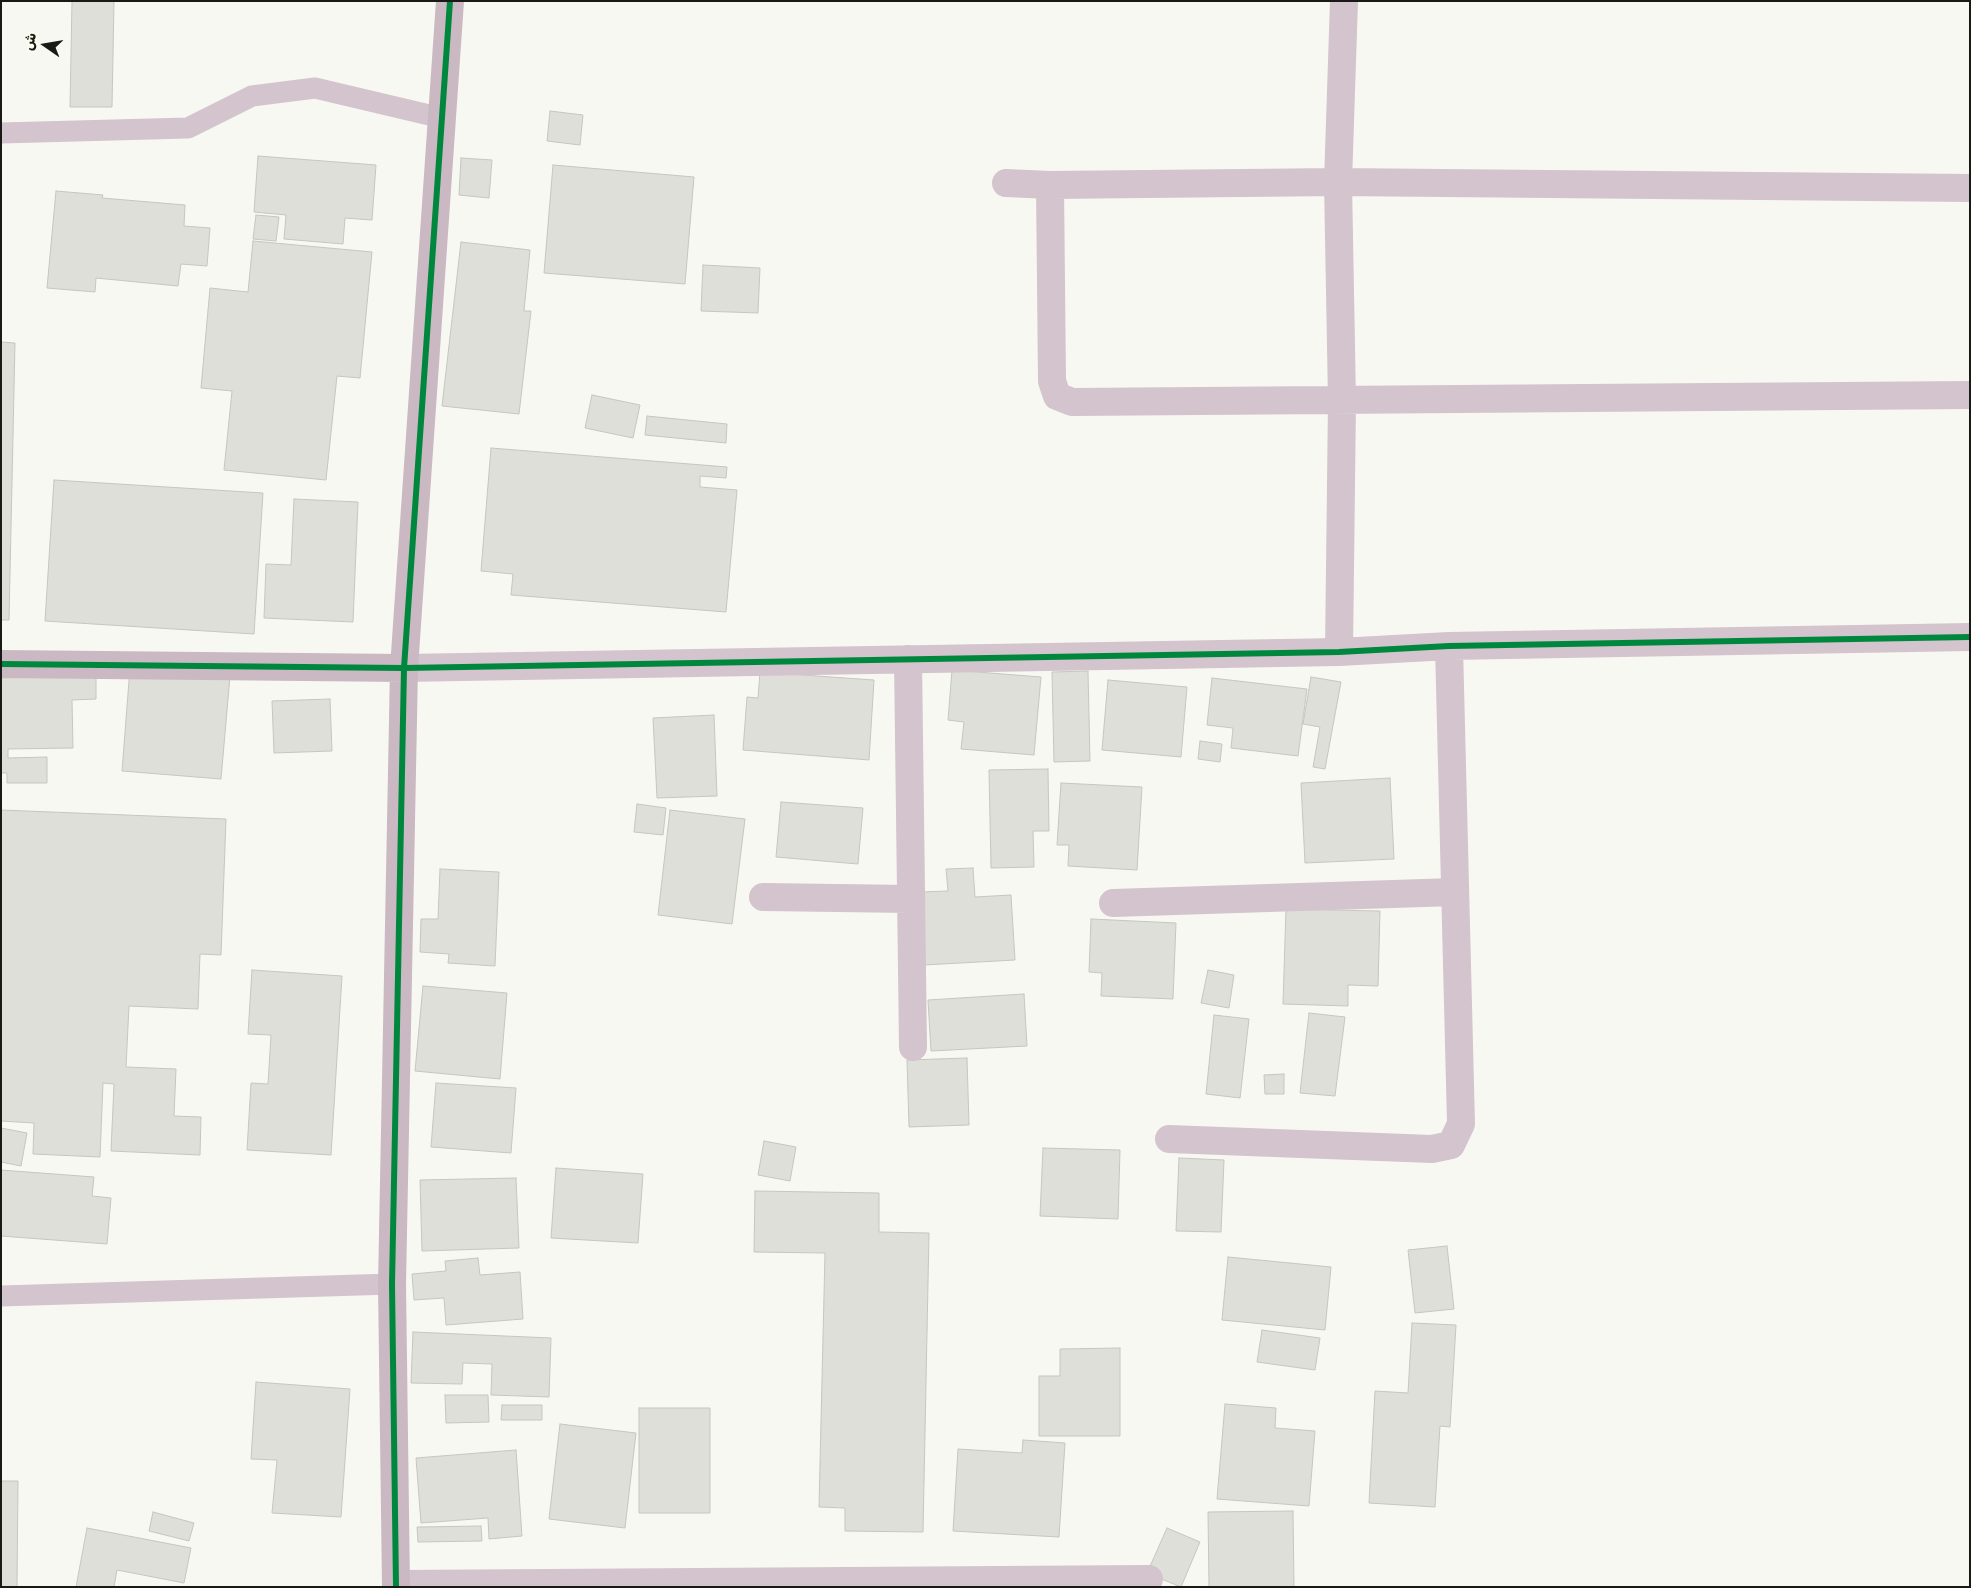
<!DOCTYPE html>
<html>
<head>
<meta charset="utf-8">
<style>
  body { margin:0 }
  #map { position:relative; width:1971px; height:1588px; overflow:hidden; background:#f8f8f2; font-family:Rubik,Vazirmatn,sans-serif }
  canvas { display:block }
  .frame { position:absolute; inset:0; border:2px solid #191a15; pointer-events:none }
  .north { position:absolute; left:20px; top:20px; width:50px; height:50px; -webkit-text-stroke:4px #fbfcee; paint-order:stroke; rotate:283deg; font-size:14px; font-weight:700; line-height:20px; text-align:center; color:#191a15 }
  .north::after { content:''; display:block; margin:auto; width:18px; height:22px; background:#191a15; clip-path:polygon(50% 0,100% 100%,50% 72%,0 100%) }
</style>
</head>
<body>
<div id="map">
<canvas width="1971" height="1588"></canvas>
<div class="frame"></div>
<div class="north">ش</div>
</div>
<script>
const ctx = document.querySelector('canvas').getContext('2d');
ctx.lineJoin = 'round';
function fillPath(path, color) { ctx.fillStyle = color; ctx.fill(path, 'evenodd'); }
const shape = rows => new Path2D(rows.map(r => 'M' + r).join(''));
function strokePath(path, color, width, dash) { ctx.strokeStyle = color; ctx.lineWidth = width; ctx.lineCap = dash ? 'butt' : 'round'; ctx.setLineDash(dash || []); ctx.stroke(path); }
const building = shape([
  [72,1,114,1,112,107,70,107,72,1],
  [550,111,583,115,580,145,547,141,550,111],
  [258,156,376,165,372,220,345,218,343,244,284,239,286,215,254,212,258,156],
  [461,158,492,160,489,198,459,195,461,158],
  [553,165,694,177,685,284,544,273,553,165],
  [56,191,103,195,102,198,185,205,184,226,210,228,207,266,181,264,178,286,96,278,95,292,47,288,56,191],
  [256,215,279,217,276,241,253,239,256,215],
  [253,241,372,252,360,378,337,376,326,480,224,470,232,391,201,388,210,288,248,292,253,241],
  [461,242,530,250,524,311,531,311,519,414,442,406,461,242],
  [703,265,760,268,758,313,701,311,703,265],
  [1,342,15,343,9,620,1,620,1,342],
  [592,395,640,405,633,438,585,428,592,395],
  [647,416,727,424,726,443,645,435,647,416],
  [491,448,727,467,726,478,700,476,700,487,737,490,726,612,511,595,513,574,481,571,491,448],
  [54,480,263,493,254,634,45,621,54,480],
  [294,499,358,502,353,622,264,618,266,564,291,565,294,499],
  [130,668,230,676,221,779,122,771,130,668],
  [952,670,1041,677,1034,755,961,749,964,722,948,720,952,670],
  [1088,671,1090,761,1054,762,1052,672,1088,671],
  [760,672,874,680,869,760,743,750,747,697,758,698,760,672],
  [96,675,96,699,72,700,73,748,8,749,8,758,47,757,47,783,7,783,7,773,1,773,1,678,96,675],
  [1311,677,1341,682,1325,769,1313,767,1320,727,1303,724,1311,677],
  [1212,678,1307,689,1298,756,1231,748,1233,728,1207,725,1212,678],
  [1108,680,1187,687,1181,757,1102,750,1108,680],
  [330,699,332,751,274,753,272,701,330,699],
  [714,715,717,796,657,798,653,718,714,715],
  [1200,741,1222,744,1220,762,1198,759,1200,741],
  [1048,769,1049,831,1033,831,1034,867,991,868,989,770,1048,769],
  [1390,778,1394,859,1305,863,1301,783,1390,778],
  [1061,783,1142,787,1137,870,1068,866,1069,845,1057,845,1061,783],
  [781,802,863,808,858,864,776,857,781,802],
  [637,804,666,808,663,835,634,832,637,804],
  [1,810,226,819,221,955,200,954,198,1009,129,1006,126,1067,176,1069,174,1116,201,1117,200,1155,111,1151,114,1084,103,1083,100,1157,33,1154,34,1123,1,1121,1,810],
  [670,810,745,819,732,924,658,915,670,810],
  [973,868,975,897,1011,895,1015,960,924,965,920,892,948,891,946,869,973,868],
  [440,869,499,872,495,966,448,963,449,954,420,952,421,919,438,919,440,869],
  [1286,909,1380,911,1378,986,1348,985,1348,1006,1283,1004,1286,909],
  [1091,919,1176,923,1173,999,1101,996,1102,973,1089,972,1091,919],
  [252,970,342,976,331,1155,247,1150,251,1083,268,1084,271,1035,248,1034,252,970],
  [1208,970,1234,975,1229,1008,1201,1003,1208,970],
  [423,986,507,993,500,1079,415,1071,423,986],
  [1024,994,1027,1046,931,1051,928,1000,1024,994],
  [1309,1013,1345,1017,1335,1096,1300,1093,1309,1013],
  [1214,1015,1249,1019,1240,1098,1206,1094,1214,1015],
  [967,1058,969,1125,909,1127,907,1060,967,1058],
  [1284,1074,1284,1094,1265,1094,1264,1075,1284,1074],
  [436,1083,516,1088,511,1153,431,1147,436,1083],
  [1,1128,27,1133,21,1166,1,1162,1,1128],
  [764,1141,796,1147,790,1181,758,1175,764,1141],
  [1043,1148,1120,1150,1118,1219,1040,1216,1043,1148],
  [1179,1158,1224,1160,1221,1232,1176,1231,1179,1158],
  [556,1168,643,1174,638,1243,551,1238,556,1168],
  [1,1170,94,1177,92,1196,111,1198,107,1244,1,1236,1,1170],
  [516,1178,519,1248,422,1251,420,1180,516,1178],
  [755,1191,879,1193,879,1232,929,1233,923,1532,845,1531,845,1508,819,1507,825,1253,754,1252,755,1191],
  [1447,1246,1454,1309,1415,1313,1408,1250,1447,1246],
  [1228,1257,1331,1267,1325,1330,1222,1320,1228,1257],
  [478,1258,480,1275,520,1272,523,1319,446,1325,444,1298,414,1300,412,1274,446,1271,445,1261,478,1258],
  [1412,1323,1456,1325,1450,1427,1440,1426,1435,1507,1369,1503,1375,1391,1408,1393,1412,1323],
  [1262,1330,1320,1338,1315,1370,1257,1362,1262,1330],
  [413,1332,551,1338,549,1397,491,1395,492,1364,463,1363,462,1384,411,1383,413,1332],
  [1120,1348,1120,1436,1039,1436,1039,1376,1060,1376,1060,1349,1120,1348],
  [256,1382,350,1389,341,1517,272,1513,277,1460,251,1459,256,1382],
  [445,1395,488,1395,489,1422,446,1423,445,1395],
  [1225,1404,1276,1408,1275,1428,1315,1431,1309,1506,1217,1499,1225,1404],
  [502,1405,542,1405,542,1420,501,1420,502,1405],
  [639,1408,710,1408,710,1513,639,1513,639,1408],
  [560,1424,636,1433,625,1528,549,1519,560,1424],
  [1023,1440,1065,1443,1059,1537,953,1531,958,1449,1022,1453,1023,1440],
  [516,1450,522,1536,489,1539,488,1518,421,1523,416,1458,516,1450],
  [1,1481,18,1481,17,1587,1,1587,1,1481],
  [1293,1511,1294,1587,1209,1587,1208,1512,1293,1511],
  [153,1512,194,1523,189,1541,149,1531,153,1512],
  [481,1526,482,1541,418,1542,417,1527,481,1526],
  [87,1528,191,1548,184,1583,117,1570,114,1587,76,1587,87,1528],
  [1167,1528,1200,1542,1181,1587,1147,1573,1167,1528]
]);
fillPath(building, '#dfdfda');
strokePath(building, '#c6c6c1', 1);
strokePath(shape([
  [1,133,188,128,252,96,315,88,442,118],
  [1,1296,392,1284]
]), '#d3c4cd', 21);
strokePath(shape([
  [1006,183,1050,185,1338,182,1970,188],
  [1050,185,1052,381,1057,396,1072,402,1970,395],
  [1339,652,1342,401,1338,182,1344,1],
  [908,659,913,1047],
  [404,668,1339,652,1449,646,1970,637],
  [763,897,911,899],
  [1113,903,1455,892],
  [1169,1139,1432,1149,1451,1145,1461,1124,1449,646],
  [396,1584,1149,1579]
]), '#d3c4cd', 28);
strokePath(shape([
  [1,664,404,668],
  [396,1587,392,1284,404,668,450,1]
]), '#cab9c3', 28);
strokePath(shape([
  [1,664,404,668,1339,652,1449,646,1970,637],
  [396,1587,392,1284,404,668,450,1]
]), '#00873e', 6);
</script>
</body>
</html>
